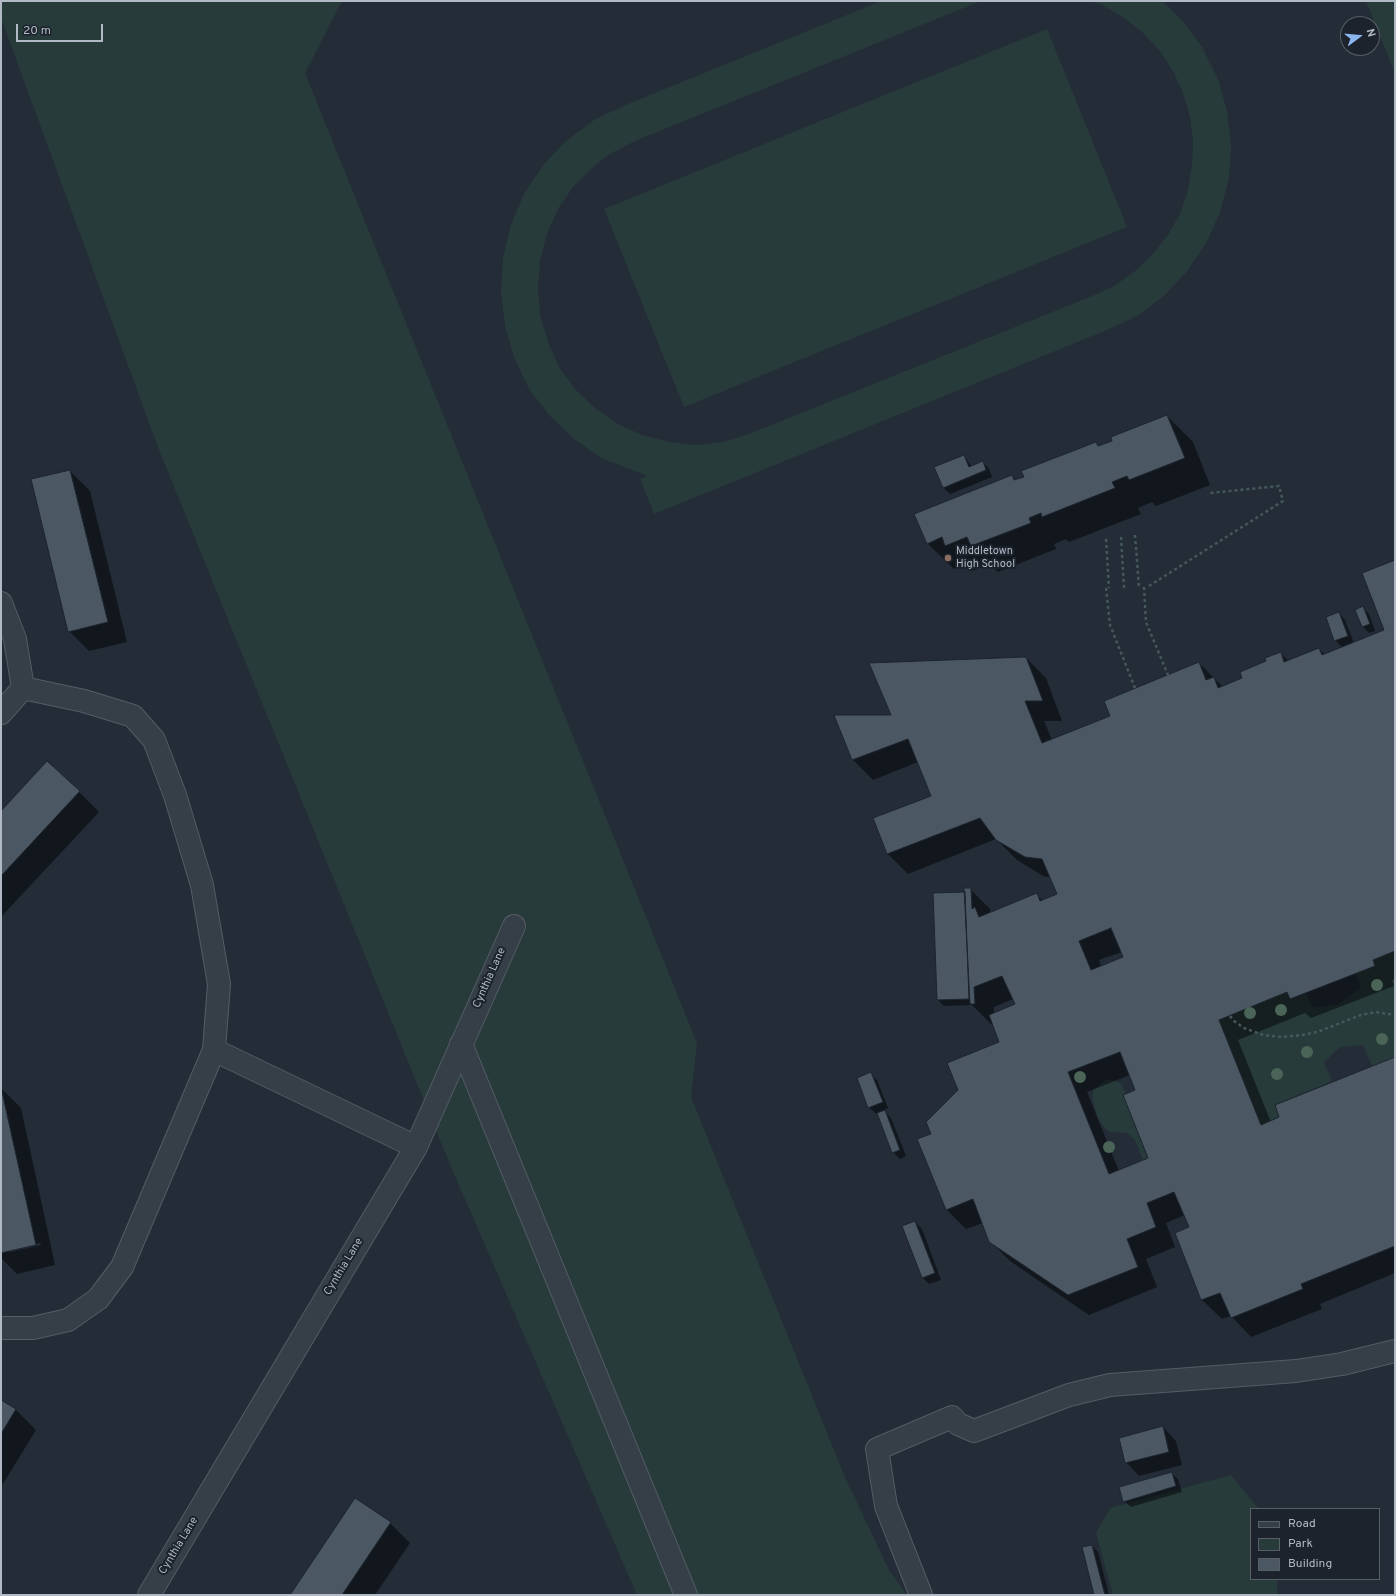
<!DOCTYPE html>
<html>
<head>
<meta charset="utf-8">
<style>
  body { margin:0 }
  #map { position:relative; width:1396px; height:1596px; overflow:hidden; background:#232c37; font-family:Overpass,sans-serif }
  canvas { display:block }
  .frame { position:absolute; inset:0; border:2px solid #b1b9c4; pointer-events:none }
  .legend { position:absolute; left:1250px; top:1508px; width:130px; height:72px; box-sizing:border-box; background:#1c232d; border:1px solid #585f69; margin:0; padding:5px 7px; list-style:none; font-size:12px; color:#b1b9c4 }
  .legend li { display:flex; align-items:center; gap:8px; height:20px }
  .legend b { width:20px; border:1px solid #585f69 }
  .north { position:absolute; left:1340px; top:16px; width:40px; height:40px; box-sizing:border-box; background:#1c232d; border:1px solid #585f69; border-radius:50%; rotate:74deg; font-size:11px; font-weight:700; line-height:16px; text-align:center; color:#b1b9c4 }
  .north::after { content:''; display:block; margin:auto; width:14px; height:18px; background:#8bb6f0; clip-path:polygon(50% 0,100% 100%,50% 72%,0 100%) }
  .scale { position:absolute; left:16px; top:24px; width:87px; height:18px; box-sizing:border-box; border:2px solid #b1b9c4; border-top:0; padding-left:5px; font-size:12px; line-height:14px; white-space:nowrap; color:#b1b9c4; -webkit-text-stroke:3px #1c232d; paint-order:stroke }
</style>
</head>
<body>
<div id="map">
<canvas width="1396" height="1596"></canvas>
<div class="frame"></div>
<ul class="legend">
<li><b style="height:5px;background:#363e48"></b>Road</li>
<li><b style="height:11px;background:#283b3b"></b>Park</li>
<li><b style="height:11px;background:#4b5763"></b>Building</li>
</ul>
<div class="north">N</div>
<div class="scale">20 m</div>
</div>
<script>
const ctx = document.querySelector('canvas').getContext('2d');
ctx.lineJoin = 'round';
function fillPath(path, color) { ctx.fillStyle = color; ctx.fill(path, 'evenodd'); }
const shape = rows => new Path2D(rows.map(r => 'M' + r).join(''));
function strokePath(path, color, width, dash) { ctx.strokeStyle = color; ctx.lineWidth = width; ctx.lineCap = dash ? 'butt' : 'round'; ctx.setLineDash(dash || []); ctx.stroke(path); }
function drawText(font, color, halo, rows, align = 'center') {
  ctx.font = font + ' Overpass,sans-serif'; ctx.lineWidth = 4; ctx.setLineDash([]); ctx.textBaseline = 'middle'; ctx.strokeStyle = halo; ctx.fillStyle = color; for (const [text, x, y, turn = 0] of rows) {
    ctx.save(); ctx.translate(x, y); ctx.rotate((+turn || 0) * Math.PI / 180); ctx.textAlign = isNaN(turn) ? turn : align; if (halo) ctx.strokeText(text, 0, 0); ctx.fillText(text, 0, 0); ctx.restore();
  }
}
fillPath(shape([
  [1,1,342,1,305,73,697,1043,691,1097,845,1477,889,1570,907,1595,637,1595,451,1167,159,450,1,18],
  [881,1,981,1,635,141,610,154,593,167,573,187,558,209,547,234,540,260,538,288,540,315,548,342,559,367,575,389,595,408,618,424,642,435,669,442,696,445,723,442,749,434,1092,296,1114,286,1135,271,1152,255,1168,235,1180,214,1188,190,1192,166,1193,141,1190,117,1183,93,1173,71,1159,50,1142,32,1123,17,1102,5,1090,1,1162,1,1183,21,1202,47,1218,79,1227,111,1231,145,1229,178,1220,212,1207,242,1187,271,1165,295,1137,316,1107,330,654,514,640,479,647,476,601,458,574,439,549,415,529,389,514,357,505,326,501,291,503,258,511,224,524,194,543,165,566,141,594,120,623,106],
  [1366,1,1395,1,1395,73],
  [1047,29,1127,227,684,407,604,209],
  [1395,951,1395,1057,1372,1066,1363,1045,1340,1047,1324,1062,1332,1081,1275,1105,1279,1117,1261,1125,1219,1020,1287,992,1290,999,1306,993,1312,1007,1337,1005,1361,987,1356,973,1373,960],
  [1105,1080,1114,1080,1121,1084,1126,1093,1123,1095,1148,1158,1143,1161,1135,1140,1127,1133,1110,1132,1102,1125,1097,1116,1093,1100,1093,1090],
  [1231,1475,1259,1509,1251,1509,1251,1579,1277,1579,1277,1595,1113,1595,1096,1533,1110,1508]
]), '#283b3b');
fillPath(shape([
  [1167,416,1193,442,1210,485,1156,506,1152,502,1138,508,1141,514,1069,542,1066,539,1054,544,1056,549,998,572,990,564,972,571,965,564,954,569,927,543,1012,476,1017,481,1096,443,1100,447],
  [964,456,972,467,983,462,989,469,992,477,950,494,943,487],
  [70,471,90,491,127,642,89,651,69,631],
  [1395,561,1395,979,1392,980,1394,986,1311,1018,1305,1013,1238,1040,1271,1122,1395,1057,1395,1273,1320,1304,1322,1309,1251,1337,1231,1316,1222,1319,1202,1300,1176,1233,1190,1228,1185,1215,1166,1223,1175,1247,1146,1259,1157,1287,1089,1315,1010,1261,990,1241,983,1223,966,1229,946,1209,932,1135,959,1090,1001,1042,993,1024,991,1024,972,1005,944,1006,938,1000,965,893,970,889,990,909,990,913,1037,895,1043,901,1058,895,1051,877,1045,877,1017,860,996,839,908,874,888,854,874,819,932,796,918,762,873,780,853,760,836,716,892,716,1026,658,1046,678,1062,721,1044,721,1052,740,1111,716,1199,663,1223,687,1243,679,1280,653,1289,661,1319,649,1325,655,1343,648,1335,640,1339,613,1345,620,1354,643,1386,631],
  [1122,952,1124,958,1101,967,1099,960],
  [1013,999,1016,1005,994,1014,994,1007],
  [1130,1075,1136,1090,1150,1159,1119,1171,1087,1092],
  [1362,607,1369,614,1375,631,1369,633,1363,627,1356,610],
  [79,792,99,812,1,917,1,812],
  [870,1074,877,1080,888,1108,884,1110,891,1118,906,1156,900,1159,893,1152,878,1113,876,1114,869,1107],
  [1,1088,21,1108,55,1265,17,1274,1,1258],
  [40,1243,41,1245,10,1252,10,1250],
  [915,1222,922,1229,941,1280,929,1284,923,1278],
  [1,1401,16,1410,36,1430,1,1487],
  [1163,1427,1176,1441,1182,1465,1139,1476,1126,1462],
  [1171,1473,1178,1479,1182,1492,1131,1507,1124,1501],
  [390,1523,410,1543,375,1595,291,1595],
  [1092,1546,1098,1552,1109,1595,1095,1595]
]), '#0007');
const building = shape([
  [1167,415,1185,458,1129,480,1127,476,1112,482,1115,488,1042,517,1041,513,1029,518,1031,523,971,546,967,537,945,546,942,537,927,544,914,514,1012,475,1014,480,1024,477,1021,471,1096,442,1098,446,1112,441,1111,437,1167,415],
  [964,455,969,467,983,461,986,470,943,488,934,467,964,455],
  [70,470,108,622,68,632,31,479,70,470],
  [1395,560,1395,951,1373,960,1375,966,1290,999,1287,992,1219,1020,1261,1125,1279,1117,1275,1105,1395,1057,1395,1246,1301,1284,1303,1289,1231,1318,1220,1293,1201,1300,1175,1233,1189,1227,1174,1192,1147,1203,1156,1227,1127,1239,1138,1267,1068,1295,989,1242,973,1199,946,1210,917,1139,931,1134,926,1122,958,1090,947,1063,999,1042,989,1015,1015,1004,1002,976,974,987,975,1004,970,1004,964,888,971,888,972,909,975,907,979,917,1037,893,1040,901,1057,894,1042,859,1025,857,996,840,980,818,887,854,873,818,931,796,908,739,852,760,834,715,891,715,869,663,1026,657,1043,701,1025,701,1042,743,1110,716,1104,701,1199,662,1206,680,1214,677,1218,688,1242,678,1240,672,1266,661,1265,658,1281,652,1284,662,1319,648,1322,655,1384,630,1362,573,1395,560],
  [1111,928,1123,957,1091,970,1079,941,1111,928],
  [1120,1052,1135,1090,1123,1095,1148,1158,1109,1174,1068,1072,1120,1052],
  [1363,606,1370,624,1362,627,1355,610,1363,606],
  [1339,612,1348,636,1334,641,1326,617,1339,612],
  [47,761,80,791,1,876,1,811,47,761],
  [965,892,969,999,937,1000,933,893,965,892],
  [871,1072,883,1102,868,1108,857,1078,871,1072],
  [1,1087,36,1245,1,1253,1,1087],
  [885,1110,900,1150,892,1153,877,1113,885,1110],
  [915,1221,935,1273,922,1278,902,1226,915,1221],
  [1,1400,16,1409,1,1434,1,1400],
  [1163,1426,1169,1452,1125,1463,1119,1438,1163,1426],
  [1172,1472,1176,1486,1123,1502,1119,1487,1172,1472],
  [355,1498,391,1522,342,1595,290,1595,355,1498],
  [1092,1545,1105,1595,1094,1595,1082,1547,1092,1545]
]);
fillPath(building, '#4b5763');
strokePath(building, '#1d252f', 1);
const minor = shape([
  [1,603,15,639,23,688,1,713],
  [461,1044,686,1595],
  [214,1050,416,1147],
  [1,1328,33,1328,68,1320,98,1299,122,1267,214,1050,219,984,202,885,175,795,154,740,133,716,84,701,23,688],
  [149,1595,416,1147,514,926],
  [921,1595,886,1506,877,1449,952,1417,958,1424,974,1431,1069,1395,1110,1385,1296,1371,1342,1364,1395,1351]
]);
strokePath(minor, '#545c66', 24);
strokePath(shape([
  [1135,535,1139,587],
  [1121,537,1124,588],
  [1106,539,1109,588],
  [1149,586,1283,501,1279,486,1210,493],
  [1144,587,1146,622,1168,675],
  [1106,588,1110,625,1135,688],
  [1230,1016,1234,1021,1244,1028,1263,1035,1281,1037,1303,1035,1317,1032,1361,1015,1376,1012,1395,1015]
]), '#46585a', 2.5, [3, 3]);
strokePath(minor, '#363e48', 22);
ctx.fillStyle = '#4a6557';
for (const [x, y] of [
  [1377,985],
  [1281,1010],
  [1250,1013],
  [1382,1039],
  [1307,1052],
  [1277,1074],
  [1080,1077],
  [1109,1147]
]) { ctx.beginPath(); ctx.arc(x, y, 6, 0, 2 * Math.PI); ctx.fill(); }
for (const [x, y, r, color] of [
  [948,558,4,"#8d6e63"]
]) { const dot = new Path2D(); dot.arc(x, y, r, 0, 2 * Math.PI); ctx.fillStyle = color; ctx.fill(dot); strokePath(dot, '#1c232d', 1.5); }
drawText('11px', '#b1b9c4', '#1c232d', [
  ["Middletown",956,552],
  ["High School",956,565]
], 'left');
drawText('11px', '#b1b9c4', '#1c232d', [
  ["Cynthia Lane",490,978,-66],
  ["Cynthia Lane",344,1267,-59],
  ["Cynthia Lane",179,1546,-59]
]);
</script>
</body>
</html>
